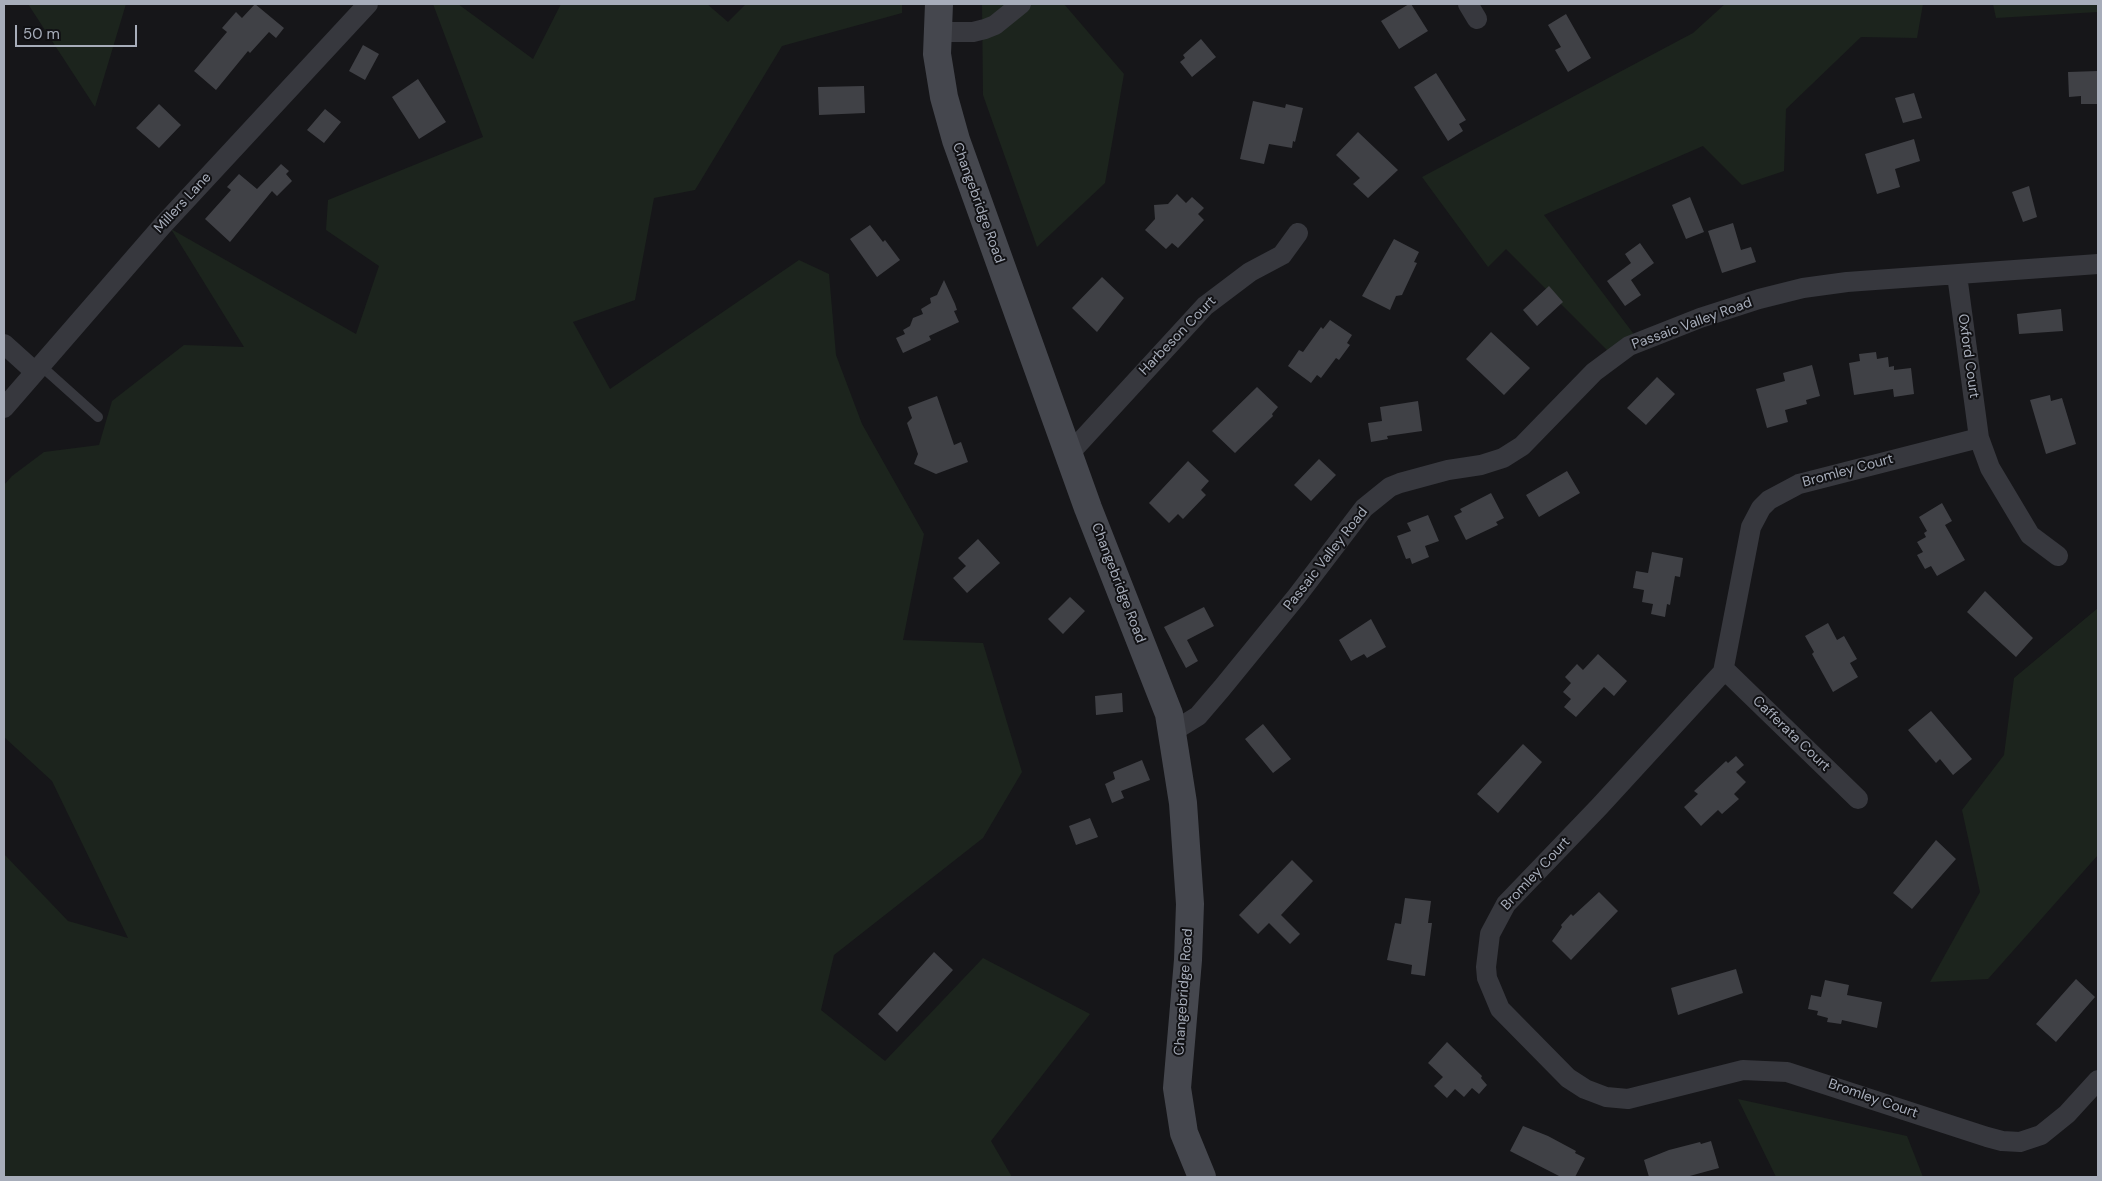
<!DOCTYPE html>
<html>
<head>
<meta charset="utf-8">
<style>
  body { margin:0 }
  #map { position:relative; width:2102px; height:1181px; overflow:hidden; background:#161619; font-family:"DM Sans",sans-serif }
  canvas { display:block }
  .frame { position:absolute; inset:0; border:5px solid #a7adba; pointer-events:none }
  .scale { position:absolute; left:15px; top:25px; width:122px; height:22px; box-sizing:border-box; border:2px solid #a7adba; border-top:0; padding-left:6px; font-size:15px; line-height:18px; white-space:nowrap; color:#a7adba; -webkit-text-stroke:4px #111114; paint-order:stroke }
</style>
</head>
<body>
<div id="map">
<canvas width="2102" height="1181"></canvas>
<div class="frame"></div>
<div class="scale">50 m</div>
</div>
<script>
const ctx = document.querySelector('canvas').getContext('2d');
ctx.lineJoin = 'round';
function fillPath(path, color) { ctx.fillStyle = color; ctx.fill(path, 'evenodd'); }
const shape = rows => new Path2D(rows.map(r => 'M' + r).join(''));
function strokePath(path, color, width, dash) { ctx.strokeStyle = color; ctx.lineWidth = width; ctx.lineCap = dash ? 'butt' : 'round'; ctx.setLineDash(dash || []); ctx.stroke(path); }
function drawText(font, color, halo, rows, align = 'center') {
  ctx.font = font + ' "DM Sans",sans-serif'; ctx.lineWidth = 4; ctx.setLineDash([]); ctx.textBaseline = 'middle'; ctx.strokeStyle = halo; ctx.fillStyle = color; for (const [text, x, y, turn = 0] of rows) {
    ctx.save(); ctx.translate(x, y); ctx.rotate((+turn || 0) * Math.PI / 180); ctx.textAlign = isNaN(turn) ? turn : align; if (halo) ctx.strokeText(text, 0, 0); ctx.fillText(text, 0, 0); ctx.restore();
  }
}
fillPath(shape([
  [28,4,126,4,95,107],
  [433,4,458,4,533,59,561,4,707,4,728,22,746,4,902,4,902,13,782,46,695,190,654,198,635,300,573,322,610,389,799,260,829,274,836,355,862,424,924,534,903,640,983,643,1022,772,983,838,834,955,821,1010,885,1061,983,958,1090,1014,991,1141,1012,1177,4,1177,4,854,68,921,128,938,52,781,4,737,4,485,12,476,44,452,99,445,112,401,184,345,244,347,171,229,356,334,379,266,326,230,328,200,483,137],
  [982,4,1064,4,1124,74,1105,183,1037,247,983,95],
  [1725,4,1923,4,1917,38,1861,37,1786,109,1784,171,1742,185,1703,146,1544,215,1639,341,1614,357,1506,249,1488,267,1422,177,1693,33],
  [1993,4,2098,4,2098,12,1996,18],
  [2098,608,2098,855,1988,979,1930,982,1980,892,1962,810,2004,755,2014,678],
  [1738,1099,1907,1136,1923,1177,1776,1177]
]), '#1c241d');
fillPath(shape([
  [255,4,284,28,276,38,269,32,250,53,248,51,216,90,194,71,227,32,222,28,236,12,242,18],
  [1409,4,1411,4,1428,31,1399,49,1381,21],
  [1566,14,1591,58,1568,72,1555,50,1561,47,1548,25],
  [1201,39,1216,57,1192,77,1180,62,1185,58,1183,55],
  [363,45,379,54,365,80,349,71],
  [2098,71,2098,104,2081,104,2081,96,2069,97,2068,72],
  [1436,73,1466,120,1459,124,1463,131,1448,141,1414,87],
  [418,79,446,122,419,139,392,97],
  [864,86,865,113,819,115,818,87],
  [1914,93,1922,118,1903,123,1895,98],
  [1253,101,1285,108,1286,104,1303,108,1295,142,1293,141,1292,148,1269,144,1264,164,1240,159],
  [159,104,181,125,159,148,136,128],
  [325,109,341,122,324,143,307,130],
  [1358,132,1398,170,1368,198,1353,184,1360,178,1336,155],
  [1914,139,1920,161,1895,169,1900,187,1877,194,1865,154],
  [281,164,289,171,286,174,292,181,277,196,272,191,230,242,205,219,231,190,227,187,239,174,257,189],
  [2029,186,2037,217,2023,222,2012,192],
  [1177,194,1186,203,1192,197,1204,208,1198,214,1204,220,1178,248,1172,243,1166,249,1145,230,1155,219,1154,205,1168,204],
  [1690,197,1704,232,1686,239,1672,205],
  [1733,223,1741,250,1751,247,1756,262,1722,273,1708,231],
  [870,225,883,242,885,240,900,260,877,277,850,239],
  [1394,239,1419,252,1414,262,1417,263,1402,295,1396,296,1390,310,1362,296],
  [1640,243,1654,263,1631,280,1641,295,1625,306,1607,281,1631,263,1625,254],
  [1102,277,1124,298,1097,332,1072,308],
  [944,280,955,304,957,310,954,311,959,322,929,336,931,340,903,353,896,338,905,334,903,330,910,326,913,318,923,314,921,309,931,303,930,298,937,295],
  [1549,286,1563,302,1537,326,1523,310],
  [2061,309,2063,331,2019,334,2017,314],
  [1330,320,1352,335,1347,343,1350,345,1339,360,1336,358,1321,378,1317,375,1311,383,1288,366,1299,350,1303,352,1321,327,1323,329],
  [1491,332,1530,368,1504,395,1466,359],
  [1876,352,1877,359,1888,357,1889,367,1894,366,1894,370,1911,368,1914,394,1894,397,1893,389,1854,395,1849,363,1860,361,1859,354],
  [1812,365,1820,396,1806,400,1807,404,1785,410,1788,422,1767,428,1756,389,1785,381,1783,373],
  [1657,377,1675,394,1646,425,1627,408],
  [1257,387,1278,407,1272,414,1273,416,1235,453,1212,431],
  [2050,395,2051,401,2062,398,2076,444,2046,454,2030,400],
  [937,396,954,445,961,442,968,462,936,474,914,464,918,454,907,423,912,418,908,407],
  [1418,401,1422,431,1387,436,1388,439,1371,442,1368,423,1382,421,1380,407],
  [1319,459,1336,475,1311,501,1294,485],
  [1188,461,1209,481,1201,490,1206,495,1183,519,1178,514,1169,523,1149,503],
  [1567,471,1580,493,1539,517,1526,495],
  [1491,493,1504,518,1496,522,1498,525,1466,540,1454,516,1462,512,1460,509],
  [1942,503,1952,521,1945,525,1965,560,1937,576,1931,566,1925,569,1917,555,1923,552,1917,542,1926,537,1924,533,1927,531,1919,517],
  [1428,515,1439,541,1425,546,1429,557,1412,564,1410,558,1406,559,1397,536,1411,531,1407,523],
  [978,539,1000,563,967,593,953,578,966,566,958,558],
  [1652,552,1683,558,1680,577,1675,576,1670,605,1667,604,1665,617,1651,614,1653,604,1642,602,1644,590,1633,588,1636,571,1648,573],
  [1985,591,2033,638,2016,657,1967,612],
  [1070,597,1085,611,1063,634,1048,619],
  [1204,607,1214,626,1187,640,1198,661,1186,668,1164,627],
  [1371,619,1386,647,1367,658,1364,654,1351,661,1339,640],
  [1828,623,1837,640,1844,636,1857,659,1850,663,1858,677,1833,692,1812,654,1814,652,1805,636],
  [1598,654,1627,681,1614,696,1604,687,1576,717,1564,707,1571,699,1563,692,1571,683,1565,677,1577,664,1583,670],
  [1122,693,1123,712,1096,715,1095,696],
  [1931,711,1972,759,1953,775,1940,759,1936,763,1908,730],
  [1263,724,1291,759,1273,773,1245,739],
  [1523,744,1542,762,1498,813,1477,794],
  [1736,756,1744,765,1736,772,1746,782,1734,794,1739,799,1722,814,1718,810,1701,826,1684,807,1698,794,1694,791,1726,761,1728,763],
  [1142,760,1150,780,1121,791,1124,798,1112,803,1105,784,1115,779,1113,772],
  [1090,818,1098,837,1076,845,1069,826],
  [1936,840,1956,859,1912,909,1893,893],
  [1292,860,1313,881,1281,915,1300,934,1290,944,1269,923,1258,934,1239,915],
  [1599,892,1618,911,1571,960,1552,941,1562,927,1561,925,1571,914,1573,916],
  [1405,898,1431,901,1428,923,1432,923,1425,976,1411,974,1412,965,1387,960,1395,923,1401,924],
  [934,952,953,970,897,1032,878,1014],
  [1736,969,1743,993,1678,1015,1671,988],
  [2076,979,2095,997,2056,1042,2036,1024],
  [1825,980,1849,985,1847,995,1882,1002,1877,1028,1842,1020,1841,1024,1827,1022,1828,1018,1817,1015,1818,1011,1808,1009,1811,995,1821,997],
  [1447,1042,1482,1076,1481,1078,1487,1085,1479,1094,1472,1088,1464,1097,1455,1089,1447,1098,1434,1086,1443,1077,1428,1063],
  [1523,1126,1548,1136,1576,1151,1575,1153,1585,1158,1575,1177,1561,1177,1510,1151],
  [1711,1141,1719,1168,1686,1177,1649,1177,1644,1160,1669,1150,1700,1142,1701,1144]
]), '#404146');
strokePath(shape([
  [40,365,98,417]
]), '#37383e', 10);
strokePath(shape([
  [1468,4,1477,19],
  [938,32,973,32,985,29,995,25,1021,4],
  [1957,275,1979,438,1990,468,2030,535,2058,556],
  [4,344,34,371],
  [4,408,162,226,368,4],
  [1979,438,1799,484,1769,500,1761,508,1751,527,1723,672,1599,807,1506,904,1490,934,1486,967,1487,978,1500,1009,1568,1078,1585,1089,1606,1097,1628,1099,1743,1070,1787,1072,1987,1137,2002,1141,2020,1142,2041,1135,2067,1114,2098,1080],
  [1069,454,1205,306,1250,272,1282,255,1298,233],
  [1724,669,1858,799],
  [1172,732,1198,716,1222,688,1297,596,1364,508,1390,487,1400,483,1448,470,1481,465,1503,458,1522,446,1594,372,1629,346,1700,318,1759,299,1803,288,1847,282,2098,264]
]), '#37383e', 20);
strokePath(shape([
  [939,4,937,54,944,97,956,140,1088,508,1169,714,1183,803,1190,904,1188,960,1177,1088,1184,1133,1202,1177]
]), '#45474e', 28);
drawText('14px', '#a7adba', '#111114', [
  ["Millers Lane",183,203,-47],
  ["Changebridge Road",978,203,70],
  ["Passaic Valley Road",1692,324,-20],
  ["Harbeson Court",1178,336,-46],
  ["Oxford Court",1968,356,82],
  ["Bromley Court",1848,471,-15],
  ["Passaic Valley Road",1326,559,-52],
  ["Changebridge Road",1118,583,69],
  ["Cafferata Court",1791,734,44],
  ["Bromley Court",1536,874,-47],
  ["Changebridge Road",1184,992,-86],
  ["Bromley Court",1873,1099,19]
]);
</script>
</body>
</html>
